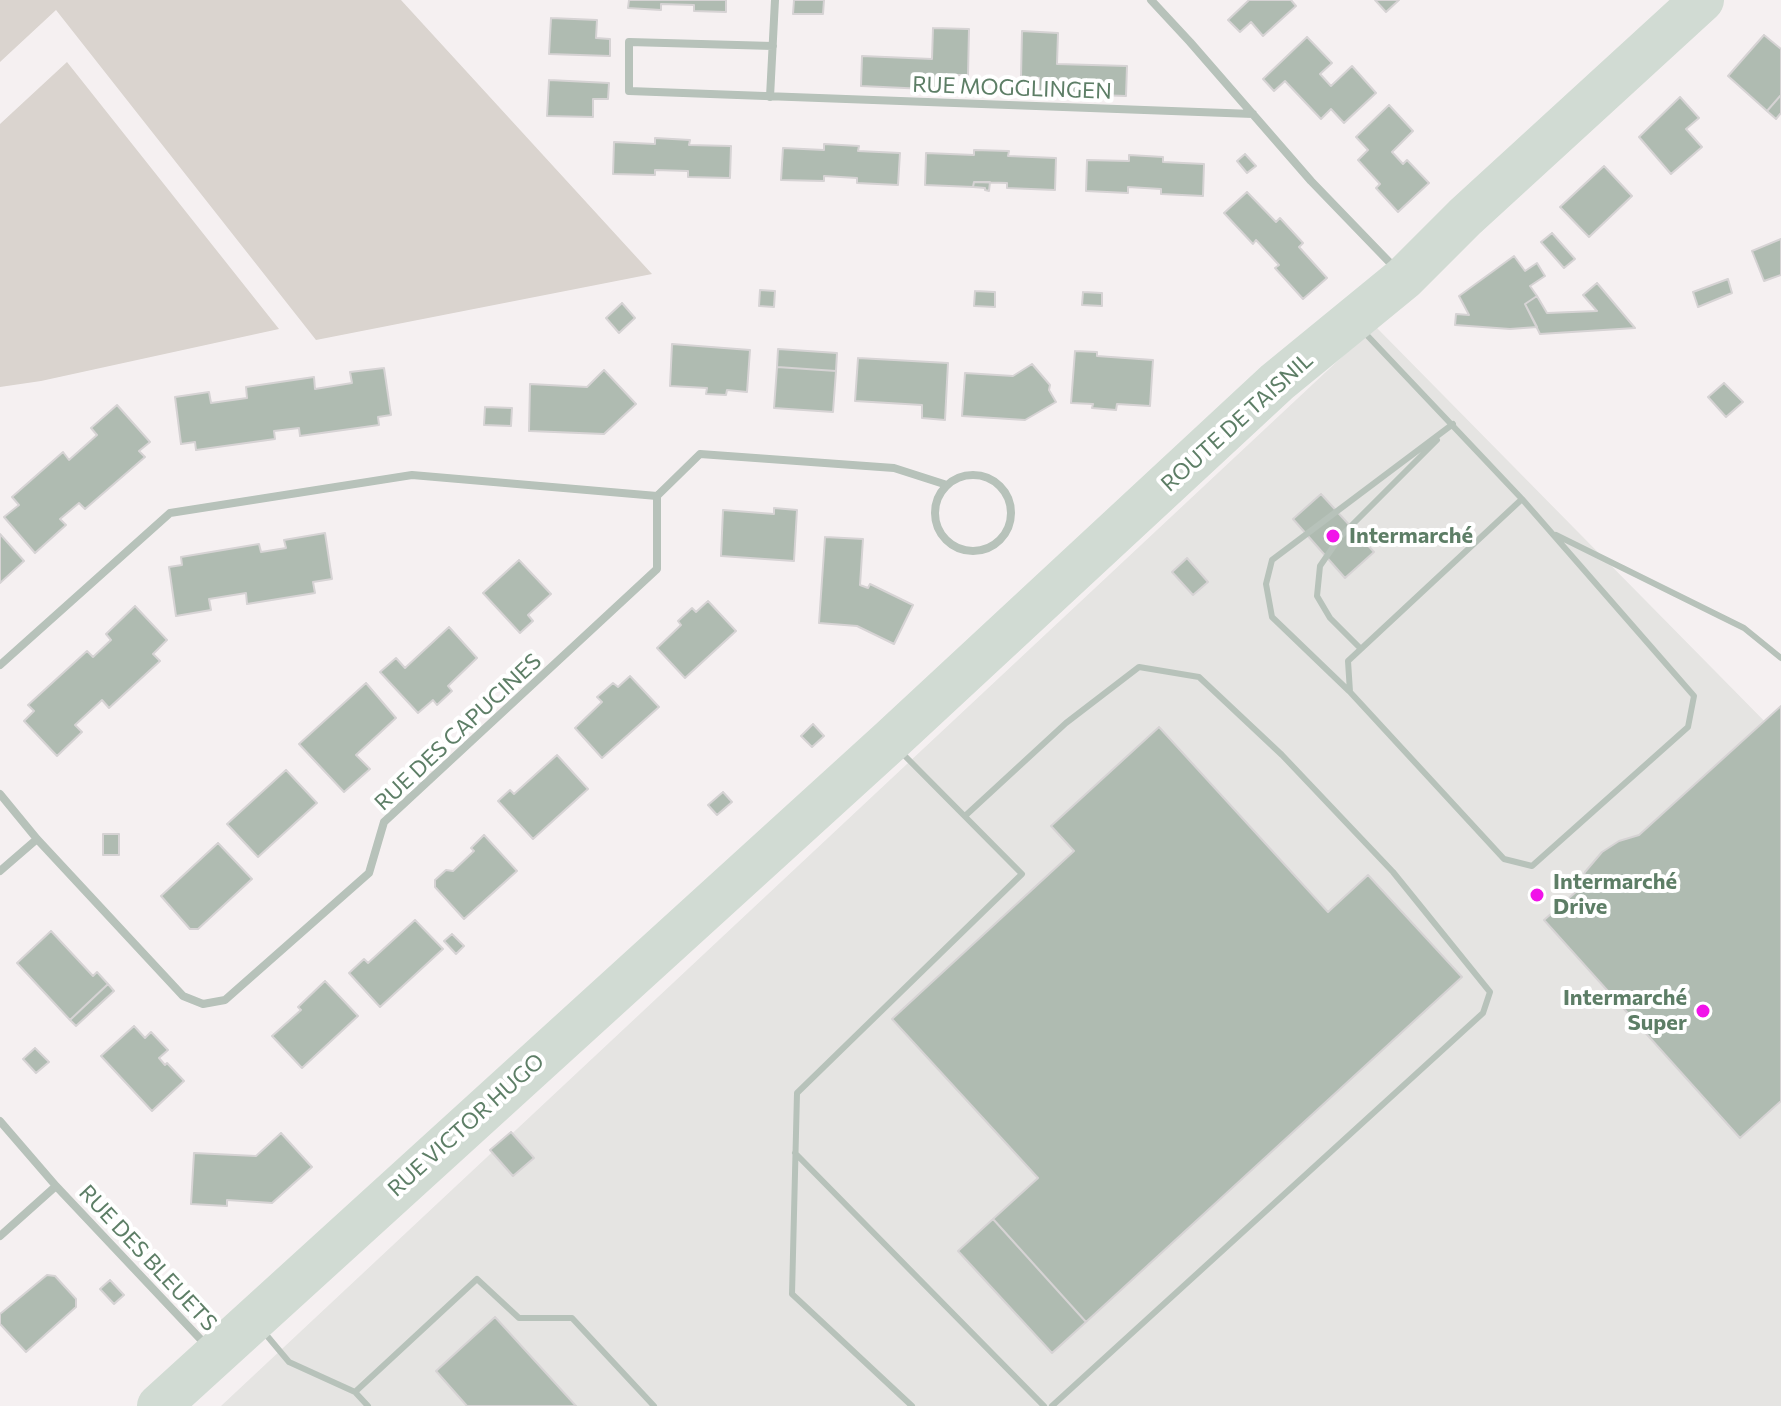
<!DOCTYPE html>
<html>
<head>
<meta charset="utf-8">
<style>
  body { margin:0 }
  canvas { display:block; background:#f5f0f1 }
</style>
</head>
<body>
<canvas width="1781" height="1406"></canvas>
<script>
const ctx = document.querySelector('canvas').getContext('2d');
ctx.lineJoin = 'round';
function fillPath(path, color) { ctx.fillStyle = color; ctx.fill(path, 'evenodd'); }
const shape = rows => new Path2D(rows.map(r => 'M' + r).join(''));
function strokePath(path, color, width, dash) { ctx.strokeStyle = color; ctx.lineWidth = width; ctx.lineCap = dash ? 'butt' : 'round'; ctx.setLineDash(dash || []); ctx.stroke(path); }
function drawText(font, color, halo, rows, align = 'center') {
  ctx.font = font + ' Commissioner,sans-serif'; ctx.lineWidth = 8; ctx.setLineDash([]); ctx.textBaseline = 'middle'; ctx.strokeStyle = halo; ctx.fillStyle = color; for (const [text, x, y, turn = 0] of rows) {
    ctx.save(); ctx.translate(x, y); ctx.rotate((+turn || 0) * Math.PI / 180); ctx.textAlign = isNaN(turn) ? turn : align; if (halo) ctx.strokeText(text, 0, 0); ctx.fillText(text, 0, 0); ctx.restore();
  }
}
fillPath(shape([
  [1375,326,1781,738,1781,1406,221,1406]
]), '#e5e4e2');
fillPath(shape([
  [0,0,401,0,652,274,316,340,56,10,0,62],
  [67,62,279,329,41,381,0,387,0,124]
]), '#dad4cf');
const building = shape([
  [629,0,726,0,726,12,694,11,694,5,661,4,661,10,628,8,629,0],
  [794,0,824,0,823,14,793,14,794,0],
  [1249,0,1291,0,1296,6,1263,36,1251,22,1240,32,1228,20,1249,0],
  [1375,0,1399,0,1386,12,1375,0],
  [551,18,597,20,596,38,610,39,610,56,549,54,551,18],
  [933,28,969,29,968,75,949,75,948,90,861,86,862,56,932,59,933,28],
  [1022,31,1058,33,1057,64,1127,66,1126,96,1039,93,1039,78,1021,77,1022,31],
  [1764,35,1781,49,1781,95,1767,111,1728,76,1764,35],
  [1307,37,1332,63,1320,74,1331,86,1352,66,1376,93,1344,123,1331,109,1321,119,1285,81,1274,91,1263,79,1307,37],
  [549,80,609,83,608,99,593,99,593,117,547,116,549,80],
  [1781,95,1781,113,1776,119,1767,111,1781,95],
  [1680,97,1699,118,1686,129,1702,147,1671,174,1639,137,1680,97],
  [1389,105,1413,131,1392,152,1403,164,1407,160,1429,183,1398,212,1376,188,1380,184,1358,160,1368,150,1356,137,1389,105],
  [655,138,690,140,689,145,731,146,730,178,688,177,688,171,655,170,655,175,613,174,614,142,655,144,655,138],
  [824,144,859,146,858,151,900,153,898,185,857,183,857,178,824,176,824,181,781,180,783,148,824,150,824,144],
  [974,150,1009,151,1008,156,1056,158,1055,190,1007,188,1007,183,974,182,973,187,925,185,926,153,974,155,974,150],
  [1245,154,1256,166,1247,173,1237,161,1245,154],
  [1129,155,1163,157,1163,162,1204,164,1203,196,1161,194,1161,189,1128,187,1128,193,1086,191,1087,160,1129,161,1129,155],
  [1604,166,1632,196,1589,237,1560,207,1604,166],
  [974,182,990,182,989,191,985,190,985,188,973,187,974,182],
  [1247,192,1276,222,1280,218,1303,243,1299,247,1327,278,1303,299,1275,268,1279,265,1256,240,1253,244,1224,213,1247,192],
  [1552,233,1575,259,1564,268,1541,242,1552,233],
  [1781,239,1781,275,1764,281,1752,251,1781,239],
  [1514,256,1525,271,1537,263,1545,276,1530,286,1537,296,1525,304,1537,327,1510,329,1455,325,1456,314,1469,315,1459,296,1514,256],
  [1728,279,1732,293,1698,307,1693,292,1728,279],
  [1597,283,1635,328,1540,334,1525,304,1537,296,1547,313,1597,311,1583,295,1597,283],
  [760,290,775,291,774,307,759,306,760,290],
  [975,291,995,292,995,307,974,306,975,291],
  [1083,292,1102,293,1102,306,1082,305,1083,292],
  [622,303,635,318,619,333,606,318,622,303],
  [672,344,750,350,747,392,727,390,726,395,706,394,707,388,670,386,672,344],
  [778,349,837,353,836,371,777,367,778,349],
  [1075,351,1097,352,1097,356,1153,360,1150,406,1117,404,1116,410,1092,408,1093,404,1071,403,1075,351],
  [858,358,948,363,945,420,922,418,922,405,855,401,858,358],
  [1032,364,1050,385,1049,390,1056,402,1025,420,962,416,965,373,1013,376,1032,364],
  [777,367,836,371,833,412,774,408,777,367],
  [384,368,391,415,378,417,379,425,300,436,299,428,274,431,275,439,196,450,195,442,181,444,175,397,209,392,211,403,247,398,246,387,314,377,315,389,352,383,350,372,384,368],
  [604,370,636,404,604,434,529,431,530,384,587,387,604,370],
  [1724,383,1743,402,1726,417,1708,397,1724,383],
  [117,405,150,442,139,451,145,457,85,509,79,503,60,519,66,525,35,553,4,517,19,505,12,497,63,452,69,460,97,435,91,428,117,405],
  [485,407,512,408,511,426,484,425,485,407],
  [1321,494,1374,552,1345,578,1293,519,1321,494],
  [774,508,797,510,794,561,721,556,723,510,774,514,774,508],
  [325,533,332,579,313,582,315,593,247,604,246,593,209,599,211,610,176,616,169,567,182,565,181,557,259,544,261,552,286,548,284,540,325,533],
  [0,534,24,561,0,583,0,534],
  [825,537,863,539,860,585,868,588,870,584,913,605,894,644,857,626,819,623,825,537],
  [1187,558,1208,582,1193,595,1172,572,1187,558],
  [519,560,551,594,528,615,533,621,520,633,483,593,519,560],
  [708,601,736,631,685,678,657,648,681,625,678,621,692,608,696,612,708,601],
  [135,606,167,640,153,654,160,661,109,708,102,700,75,725,82,732,57,756,24,721,34,711,28,705,87,651,93,657,111,640,106,634,135,606],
  [449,627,477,658,448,686,452,691,437,705,433,700,418,713,380,672,396,658,405,668,449,627],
  [630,676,659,707,602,758,575,728,602,702,597,697,613,683,618,687,630,676],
  [366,683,396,718,356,755,370,769,344,792,299,744,366,683],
  [1781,706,1781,1101,1740,1138,1544,920,1577,891,1585,872,1602,852,1619,841,1639,835,1781,706],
  [813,724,824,736,812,747,801,736,813,724],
  [1159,727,1328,912,1368,875,1462,977,1086,1322,993,1219,1038,1178,892,1019,1074,851,1051,826,1159,727],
  [557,755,588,789,533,839,498,801,510,790,514,794,557,755],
  [286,770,317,803,258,857,227,824,286,770],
  [723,792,732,802,717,815,708,805,723,792],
  [103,834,119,834,119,855,103,855,103,834],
  [484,835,517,871,464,919,435,887,435,880,446,870,453,871,474,851,471,848,484,835],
  [218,843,252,879,198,929,190,929,161,896,218,843],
  [415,920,443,949,380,1007,349,973,364,959,368,963,415,920],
  [51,931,93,976,97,972,108,984,70,1020,17,963,51,931],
  [452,934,464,946,456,954,444,941,452,934],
  [325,981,358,1016,302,1068,272,1036,301,1010,298,1007,325,981],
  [108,984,114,991,76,1026,70,1020,108,984],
  [134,1026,145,1038,151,1032,168,1050,159,1058,165,1065,167,1063,184,1081,152,1111,101,1056,134,1026],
  [35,1048,49,1062,36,1073,23,1059,35,1048],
  [511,1132,534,1158,513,1176,490,1150,511,1132],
  [281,1133,312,1167,272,1203,227,1200,227,1206,191,1204,194,1153,256,1156,281,1133],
  [993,1219,1086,1322,1052,1353,958,1251,993,1219],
  [47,1275,55,1276,76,1299,76,1307,26,1352,0,1324,0,1314,47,1275],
  [110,1280,124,1295,114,1304,100,1289,110,1280],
  [495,1317,576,1406,467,1406,436,1371,495,1317]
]);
fillPath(building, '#afbbb1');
strokePath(building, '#d6d3d4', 2);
strokePath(shape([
  [1363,331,1522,499,1694,696,1688,727,1532,866,1504,859,1350,692,1348,661,1522,499],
  [1556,535,1744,628,1781,658],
  [1361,649,1330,618,1317,596,1320,566,1340,537,1437,440],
  [1349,691,1272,617,1266,584,1272,560,1453,424],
  [901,752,1022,874,797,1093,792,1294,912,1406],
  [965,816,1066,723,1139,667,1199,677,1282,755,1393,872,1490,992,1483,1013,1052,1406],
  [795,1153,1044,1406],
  [263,1331,289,1362,355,1392,368,1406],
  [355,1392,477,1279,519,1318,572,1318,654,1406]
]), '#b7c2ba', 6);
strokePath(shape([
  [1151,0,1190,42,1311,181,1395,268],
  [773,46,629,42,629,91,1253,114],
  [770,97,775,0],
  '935 513a38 38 0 1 1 76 0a38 38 0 1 1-76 0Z',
  [657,496,700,454,894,468,947,485],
  [0,665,170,513,412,475,657,496,657,569,384,822,369,873,225,1000,203,1004,183,996,37,839,0,794],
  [0,871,37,839],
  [0,1121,56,1186,206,1345],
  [0,1236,56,1186]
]), '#b7c2ba', 8);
strokePath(shape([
  [159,1406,890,741,1277,382,1404,278,1465,217,1702,0]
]), '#d1dbd3', 44);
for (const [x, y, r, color] of [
  [1333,536,8,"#f113e9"],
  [1537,895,8,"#f113e9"],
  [1703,1011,8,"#f113e9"]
]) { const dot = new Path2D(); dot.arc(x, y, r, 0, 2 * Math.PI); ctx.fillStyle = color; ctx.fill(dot); strokePath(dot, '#fff', 3); }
drawText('22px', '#5d7e66', '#fff', [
  ["RUE MOGGLINGEN",1012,88,2],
  ["ROUTE DE TAISNIL",1237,422,-42],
  ["RUE DES CAPUCINES",458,732,-43],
  ["RUE VICTOR HUGO",466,1125,-42],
  ["RUE DES BLEUETS",148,1258,47]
]);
drawText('bold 22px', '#5d7e66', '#fff', [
  ["Intermarché",1349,536],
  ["Intermarché",1553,882],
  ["Drive",1553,907],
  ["Intermarché",1687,998,"right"],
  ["Super",1687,1023,"right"]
], 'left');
</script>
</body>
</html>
